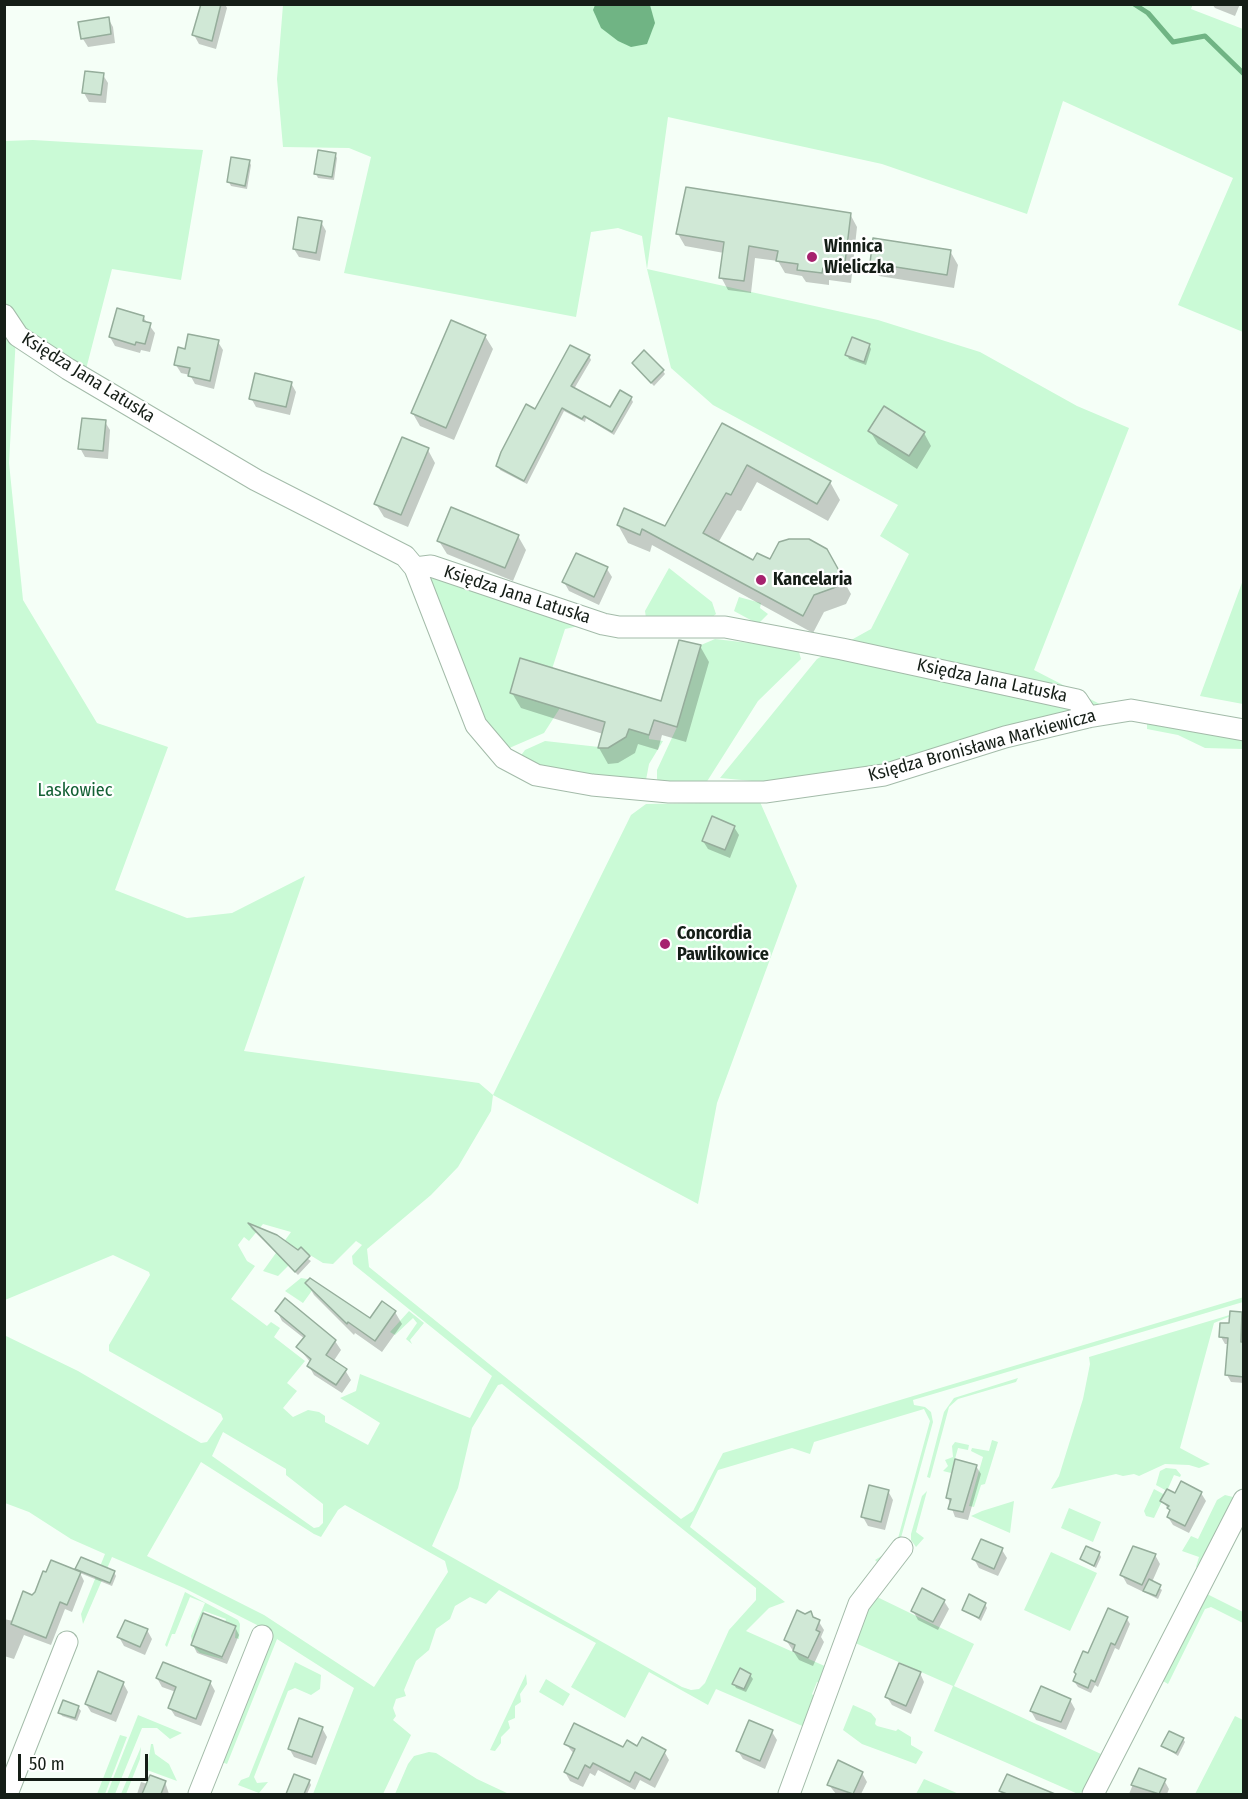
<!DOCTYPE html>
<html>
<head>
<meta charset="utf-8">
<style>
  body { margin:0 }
  #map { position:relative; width:1248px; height:1799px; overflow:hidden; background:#f5fff7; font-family:"Fira Sans Condensed",sans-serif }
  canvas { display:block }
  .frame { position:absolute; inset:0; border:6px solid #151e17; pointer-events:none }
  .scale { position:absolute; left:18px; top:1754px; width:130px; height:27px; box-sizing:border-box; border:3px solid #151e17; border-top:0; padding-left:8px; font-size:18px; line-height:21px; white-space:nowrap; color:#151e17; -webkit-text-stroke:4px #fff; paint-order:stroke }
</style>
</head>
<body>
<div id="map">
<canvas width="1248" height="1799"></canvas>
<div class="frame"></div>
<div class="scale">50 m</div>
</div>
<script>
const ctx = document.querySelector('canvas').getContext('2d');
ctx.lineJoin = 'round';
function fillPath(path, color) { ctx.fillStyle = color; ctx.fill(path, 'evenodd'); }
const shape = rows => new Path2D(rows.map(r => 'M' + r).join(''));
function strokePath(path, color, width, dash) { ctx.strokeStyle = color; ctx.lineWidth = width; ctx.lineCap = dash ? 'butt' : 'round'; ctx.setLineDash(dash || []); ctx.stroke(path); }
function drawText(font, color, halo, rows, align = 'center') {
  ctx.font = font + ' "Fira Sans Condensed",sans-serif'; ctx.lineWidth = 4.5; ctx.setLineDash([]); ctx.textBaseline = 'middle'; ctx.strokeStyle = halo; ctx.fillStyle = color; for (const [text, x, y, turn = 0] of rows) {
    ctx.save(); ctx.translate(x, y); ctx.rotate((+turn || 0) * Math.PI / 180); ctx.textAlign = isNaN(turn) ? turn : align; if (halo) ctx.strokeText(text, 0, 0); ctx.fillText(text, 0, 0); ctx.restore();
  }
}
fillPath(shape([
  [1193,4,1191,9,1243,29,1243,332,1178,305,1233,178,1063,101,1027,214,882,164,668,117,647,269,878,320,980,352,1077,406,1129,428,1034,670,1121,715,876,769,785,784,720,778,817,659,871,629,909,554,880,536,898,505,713,405,671,368,647,269,642,236,618,228,591,232,576,317,344,273,371,157,349,148,283,147,277,79,283,5],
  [33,140,203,150,181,280,112,269,85,373,16,336,9,463,23,600,97,723,168,747,115,890,187,918,232,913,305,876,244,1051,479,1083,493,1095,631,815,646,804,760,802,797,886,717,1103,698,1204,493,1095,491,1111,458,1167,431,1195,367,1249,369,1267,681,1519,693,1511,723,1453,1244,1297,1243,1302,913,1400,914,1405,925,1407,931,1412,933,1422,902,1534,899,1544,878,1563,875,1560,893,1549,897,1542,930,1421,924,1409,814,1442,810,1454,792,1448,718,1470,690,1527,785,1602,769,1608,746,1631,829,1668,823,1682,817,1682,812,1694,817,1700,807,1728,716,1689,708,1705,649,1672,625,1718,571,1687,596,1643,499,1590,486,1604,470,1597,455,1606,450,1619,436,1629,429,1650,416,1661,404,1690,406,1696,396,1699,393,1708,396,1716,393,1720,411,1735,383,1794,313,1794,354,1688,277,1639,227,1764,219,1761,257,1625,184,1588,112,1557,83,1624,81,1614,105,1554,71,1539,29,1512,5,1503,4,1335,78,1371,201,1443,207,1442,223,1419,221,1414,109,1351,109,1345,150,1275,149,1272,113,1255,5,1300,4,337,15,336,5,315,5,141],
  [712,816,735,826,725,850,702,841],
  [263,1224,291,1232,263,1271,278,1276,298,1256,310,1255,323,1263,333,1264,356,1241,362,1245,352,1256,353,1264,492,1376,470,1418,360,1374,356,1391,340,1398,380,1423,368,1445,325,1422,325,1416,319,1412,308,1410,293,1417,283,1408,297,1391,287,1383,305,1361,274,1337,280,1328,271,1322,267,1326,231,1299,255,1266,247,1261,238,1245,244,1237,249,1241],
  [502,1384,756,1588,756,1600,729,1630,705,1683,699,1689,691,1690,682,1687,432,1546,458,1488,472,1428,498,1385],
  [223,1432,286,1469,286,1475,323,1504,323,1523,319,1527,314,1528,212,1456],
  [201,1462,314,1534,321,1537,338,1510,345,1505,445,1561,448,1572,374,1687,264,1615,147,1556],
  [669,568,712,602,716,614,711,618,646,618,645,611],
  [435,576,579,626,565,629,552,669,520,658,560,708,544,733,507,749,477,710,430,586,431,579],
  [1243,580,1243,704,1200,696],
  [739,597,761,603,760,608,768,614,758,624,734,611],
  [715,639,794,648,799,652,801,659,758,701,706,783,660,782,657,779,657,770,677,727,701,645],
  [1147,719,1243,736,1243,749,1205,748,1178,735,1147,729],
  [629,729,649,735,649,739,663,741,649,764,646,780,586,778,530,766,519,758,525,750,545,741,608,748,626,737],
  [301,1278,313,1280,316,1285,303,1303,285,1291],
  [409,1311,424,1323,410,1340,412,1344,406,1339,417,1323,413,1318,395,1335,390,1332],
  [1243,1311,1214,1323,1180,1448,1210,1464,1199,1468,1189,1465,1165,1464,1139,1476,1134,1474,1123,1476,1116,1474,1051,1489,1059,1476,1083,1399,1090,1364,1089,1357],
  [1018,1378,1016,1382,958,1399,949,1407,930,1478,927,1477,944,1412,954,1398],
  [992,1440,998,1442,985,1484,981,1485,974,1507,969,1506,983,1457,971,1451,972,1448,989,1451],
  [955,1442,969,1445,968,1450,958,1448,951,1473,943,1471,948,1466,945,1460,953,1457,952,1446],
  [1166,1468,1176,1469,1181,1475,1180,1477,1174,1475,1167,1491,1156,1485,1160,1471],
  [1154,1489,1165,1495,1154,1518,1146,1516,1144,1511],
  [927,1491,916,1532,924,1538,916,1547,911,1540,911,1534,922,1496],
  [1225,1495,1237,1498,1203,1571,1196,1567,1199,1557,1182,1551,1191,1536,1198,1539,1217,1500],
  [1014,1501,1010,1533,971,1516,982,1511],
  [1069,1508,1101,1522,1093,1542,1061,1528],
  [1051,1552,1097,1573,1070,1631,1024,1610],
  [185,1592,238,1620,240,1624,239,1639,235,1638,236,1626,225,1622,226,1619,204,1611,198,1628,204,1641,201,1649,226,1660,200,1653,193,1646,191,1636,205,1603,190,1597,175,1634,172,1634,167,1647,165,1645],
  [1205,1593,1243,1612,1243,1623,1211,1607,1205,1609,1168,1684,1158,1678,1191,1627],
  [875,1596,974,1644,954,1686,1101,1754,1116,1726,1118,1728,1086,1794,1082,1792,1078,1794,934,1731,953,1686,853,1642,859,1623],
  [295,1662,321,1675,320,1689,311,1695,295,1688,288,1691,254,1777,257,1783,268,1782,259,1793,238,1785,241,1780,249,1777],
  [526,1674,527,1684,520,1694,521,1702,515,1706,515,1718,508,1721,510,1728,501,1737,501,1743,495,1751,490,1750],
  [546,1679,570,1694,563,1706,539,1692],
  [853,1705,871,1713,876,1719,875,1724,877,1726,896,1731,898,1729,911,1737,911,1745,923,1752,916,1764,862,1744,843,1730],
  [138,1715,182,1733,170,1739,157,1728,142,1728,115,1794,107,1794],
  [1235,1716,1243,1720,1243,1794,1195,1794],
  [120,1735,127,1737,105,1794,97,1794],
  [151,1744,153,1744,155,1754,169,1764,177,1781,147,1770],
  [141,1747,140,1759,126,1794,121,1794],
  [429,1752,436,1753,477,1779,509,1794,395,1794,408,1764,414,1756],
  [924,1779,959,1794,916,1794]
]), '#cafad6');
fillPath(shape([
  [595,5,650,5,655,23,647,44,631,47,618,41,601,28,593,10]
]), '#70b484');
fillPath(shape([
  [202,4,225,4,227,8,216,49,199,44,194,35],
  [1212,4,1240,4,1235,16,1215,8],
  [108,18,113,27,115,43,88,47,83,39,80,23],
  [103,75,108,83,106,103,89,102,84,93],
  [335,154,337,158,334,180,318,178,316,174],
  [249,161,251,165,247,189,231,186,229,182],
  [850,214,857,227,851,283,829,280,829,285,806,282,802,276,785,273,778,261,755,258,751,293,728,290,721,277,724,253,685,246,678,234],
  [321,222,326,231,320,261,299,257,294,249],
  [950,251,958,265,954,288,879,276,871,263],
  [143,317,155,333,150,352,141,350,140,353,115,346,110,337],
  [485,336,493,349,454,440,420,426,412,412],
  [218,342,223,350,214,389,195,384,190,375,181,373,176,365,186,350],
  [869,345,871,349,866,365,849,359,847,355],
  [589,356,591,360,574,389,611,409,631,398,633,402,614,435,586,418,585,422,564,411,527,484,500,470,498,466,536,411],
  [633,364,663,371,665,374,654,386],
  [291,383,296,392,290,415,256,407,251,398],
  [105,422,110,430,108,459,85,457,80,448],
  [723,425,830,482,840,500,828,521,757,482,741,511,737,510,718,543,754,562,770,561,826,550,851,594,846,604,824,612,813,633,652,545,650,552,628,543,618,525,666,528],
  [870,431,924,433,931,446,917,469,878,444],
  [428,450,435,463,408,527,384,517,376,504],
  [518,536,526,550,513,581,447,554,439,541],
  [607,569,612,577,599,605,569,591,564,582],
  [700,646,709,662,686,742,662,735,658,750,638,744,635,753,618,763,608,764,599,748,603,734,521,708,512,693,662,703],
  [734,827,739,835,730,858,708,849,703,841],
  [250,1227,276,1237,311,1261,298,1275],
  [307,1283,370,1320,382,1303,395,1312,402,1324,382,1352,355,1333,354,1335,314,1295],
  [277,1311,335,1341,341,1350,333,1362,345,1370,351,1380,342,1393,314,1375,309,1366,311,1363,298,1347,305,1339,282,1321],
  [1241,1313,1244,1317,1244,1383,1231,1382,1227,1375,1229,1344,1225,1344,1221,1337],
  [976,1466,981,1474,968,1520,955,1517,948,1498],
  [888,1491,893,1500,885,1530,868,1526,863,1517],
  [1201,1493,1206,1501,1189,1533,1173,1525,1168,1517,1171,1512,1162,1501,1176,1495],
  [1002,1550,1007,1558,998,1576,979,1568,974,1559],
  [1099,1553,1101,1557,1096,1568,1081,1559],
  [1155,1555,1160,1564,1152,1582,1162,1590,1158,1599,1127,1584,1122,1575],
  [77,1569,114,1572,116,1576,112,1586,80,1573,84,1581,72,1612,65,1609,51,1645,24,1635,14,1659,4,1656,4,1619,13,1621,32,1596,79,1573],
  [944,1601,949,1609,938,1630,918,1620,913,1611],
  [985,1604,987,1608,981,1621,964,1609],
  [813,1619,819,1622,824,1630,821,1637,824,1642,813,1666,799,1660,786,1640],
  [1127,1619,1130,1624,1119,1650,1115,1648,1098,1687,1095,1685,1091,1693,1078,1687,1074,1681,1088,1655],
  [235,1627,239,1635,227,1664,197,1653,193,1645],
  [147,1630,152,1639,145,1655,124,1646,119,1637],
  [920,1673,924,1682,911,1714,892,1705,887,1697],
  [750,1675,753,1679,746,1692,736,1688,734,1684],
  [157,1678,210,1682,215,1691,201,1726,175,1716,170,1708,176,1692,162,1687],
  [123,1683,128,1692,116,1722,91,1712,86,1704],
  [1070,1700,1075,1709,1066,1730,1036,1720,1031,1711],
  [78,1707,81,1711,77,1721,62,1716,60,1712],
  [322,1728,327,1737,316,1765,294,1757,289,1748],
  [772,1732,777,1740,765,1769,743,1759,738,1751],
  [1183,1739,1185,1742,1178,1756,1163,1746],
  [566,1744,664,1751,669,1760,655,1788,640,1780,635,1790,598,1770,595,1776,590,1773,583,1787,570,1781,565,1772,574,1754],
  [1139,1770,1164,1780,1169,1789,1167,1794,1129,1794],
  [862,1773,867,1782,861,1794,836,1794,829,1785],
  [295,1776,309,1781,311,1785,307,1794,287,1794],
  [1008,1776,1031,1786,1036,1794,1001,1794],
  [141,1782,148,1784,165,1782,169,1794,137,1794]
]), '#0003');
strokePath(shape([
  [1134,4,1148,13,1173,42,1205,36,1244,74]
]), '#70b484', 5);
const building = shape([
  [201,4,221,4,212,41,192,35,201,4],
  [109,17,111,34,81,39,78,22,109,17],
  [85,71,104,73,101,95,82,93,85,71],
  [318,150,336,153,332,177,314,174,318,150],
  [231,157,250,160,245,186,227,182,231,157],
  [686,187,851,213,844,271,823,268,822,273,797,270,798,264,776,261,778,251,749,246,744,281,719,278,724,242,676,234,686,187],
  [298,217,322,221,316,253,293,249,298,217],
  [873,238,951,250,947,275,870,263,873,238],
  [117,308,144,316,143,321,151,323,145,344,136,342,135,345,109,337,117,308],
  [451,320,486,335,446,428,411,413,451,320],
  [188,334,219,340,210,381,188,376,190,368,174,365,178,347,185,349,188,334],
  [852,337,870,344,864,362,845,355,852,337],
  [570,345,590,355,571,386,610,407,620,390,632,397,612,432,584,416,582,419,562,408,524,481,496,466,501,452,526,404,535,409,570,345],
  [644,350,664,370,651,383,632,363,644,350],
  [255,373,292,382,286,407,249,399,255,373],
  [884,406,925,432,909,456,868,431,884,406],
  [82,418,106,420,103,451,78,449,82,418],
  [722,423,831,481,817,504,747,465,731,495,726,493,703,533,753,560,757,553,770,559,779,542,789,539,809,539,827,549,842,576,836,587,814,595,803,616,642,529,640,535,617,525,624,508,665,526,722,423],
  [402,437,429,448,401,515,374,504,402,437],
  [451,507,519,535,505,568,437,541,451,507],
  [576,553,608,567,594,597,562,582,576,553],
  [679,640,701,645,677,727,654,720,649,735,629,729,626,737,608,748,598,748,605,722,510,693,520,658,661,701,679,640],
  [712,816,735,826,725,850,702,841,712,816],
  [248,1223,277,1235,298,1250,301,1247,310,1256,295,1272,248,1223],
  [310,1278,370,1318,382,1301,396,1311,375,1341,348,1322,347,1324,305,1283,310,1278],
  [285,1298,336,1340,326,1355,347,1369,336,1385,307,1366,311,1359,296,1347,305,1336,275,1311,285,1298],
  [1230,1311,1242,1312,1241,1342,1244,1342,1244,1377,1225,1375,1228,1338,1219,1337,1220,1323,1229,1323,1230,1311],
  [955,1459,977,1465,963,1512,948,1509,951,1499,946,1498,955,1459],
  [1181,1481,1202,1492,1185,1526,1167,1517,1170,1510,1167,1508,1169,1506,1160,1501,1167,1489,1175,1493,1181,1481],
  [869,1485,889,1490,881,1522,861,1517,869,1485],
  [981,1539,1003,1548,994,1569,972,1559,981,1539],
  [1086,1546,1100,1552,1094,1566,1080,1559,1086,1546],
  [1133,1546,1156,1554,1142,1585,1120,1575,1133,1546],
  [81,1557,115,1571,110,1583,75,1569,81,1557],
  [51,1560,81,1572,67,1605,60,1602,46,1638,11,1624,23,1591,32,1595,35,1592,43,1571,46,1572,51,1560],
  [1149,1579,1161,1585,1156,1596,1143,1591,1149,1579],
  [922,1588,945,1600,933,1622,911,1611,922,1588],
  [969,1594,986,1603,979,1618,962,1610,969,1594],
  [1108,1608,1128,1617,1115,1645,1111,1643,1095,1682,1091,1680,1088,1688,1073,1681,1076,1674,1074,1672,1083,1651,1088,1653,1108,1608],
  [797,1610,805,1614,811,1611,813,1617,820,1620,816,1630,820,1632,808,1658,793,1651,795,1645,784,1640,797,1610],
  [203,1613,236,1626,222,1657,191,1645,203,1613],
  [125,1620,148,1629,140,1647,117,1637,125,1620],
  [163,1662,211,1681,196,1719,168,1708,176,1687,156,1678,163,1662],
  [899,1663,921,1672,906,1706,885,1697,899,1663],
  [740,1668,751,1674,744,1689,732,1684,740,1668],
  [98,1671,124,1682,111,1714,85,1704,98,1671],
  [1041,1686,1071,1699,1061,1722,1030,1711,1041,1686],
  [63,1700,79,1706,75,1718,58,1713,63,1700],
  [299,1718,323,1727,312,1757,288,1749,299,1718],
  [749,1720,773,1730,760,1761,736,1751,749,1720],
  [574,1723,623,1747,627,1740,637,1746,642,1737,666,1750,650,1780,635,1772,630,1782,593,1763,590,1768,585,1765,578,1779,564,1772,575,1749,564,1744,574,1723],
  [1169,1731,1184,1738,1176,1753,1161,1746,1169,1731],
  [838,1760,863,1772,853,1794,827,1785,838,1760],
  [1139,1768,1166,1779,1159,1794,1131,1785,1139,1768],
  [294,1774,310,1780,304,1794,286,1794,294,1774],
  [1007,1774,1021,1780,1055,1794,1007,1794,999,1791,1007,1774],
  [150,1775,166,1781,161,1794,142,1794,150,1775]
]);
fillPath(building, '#d0e8d6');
strokePath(building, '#95ad9b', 1.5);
const street = shape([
  [4,315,18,336,68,369,256,480,405,556,415,568,476,725,504,758,536,775,592,785,669,792,765,792,884,775,1005,737,1088,717,1131,710,1244,730],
  [415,568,431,566,603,624,619,627,725,627,842,649,1077,700,1088,717],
  [7,1794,67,1642],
  [199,1794,262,1636],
  [789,1794,859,1604,902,1548],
  [1093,1794,1244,1500]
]);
strokePath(street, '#a3bba9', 23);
strokePath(street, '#fff', 21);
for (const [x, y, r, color] of [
  [812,257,6,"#a6226e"],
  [761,580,6,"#a6226e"],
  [665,944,6,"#a6226e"]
]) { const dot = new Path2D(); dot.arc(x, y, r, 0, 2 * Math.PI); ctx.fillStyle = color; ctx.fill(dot); strokePath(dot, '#fff', 2); }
drawText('bold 18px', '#151e17', '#fff', [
  ["Winnica",824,247],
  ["Wieliczka",824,268],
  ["Kancelaria",773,580],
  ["Concordia",677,934],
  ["Pawlikowice",677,955]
], 'left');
drawText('18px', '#151e17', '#fff', [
  ["Księdza Jana Latuska",88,378,32],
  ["Księdza Jana Latuska",517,595,18],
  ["Księdza Jana Latuska",992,681,12],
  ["Księdza Bronisława Markiewicza",982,746,-15]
]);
drawText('18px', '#136034', '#fff', [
  ["Laskowiec",75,791]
]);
</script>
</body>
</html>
